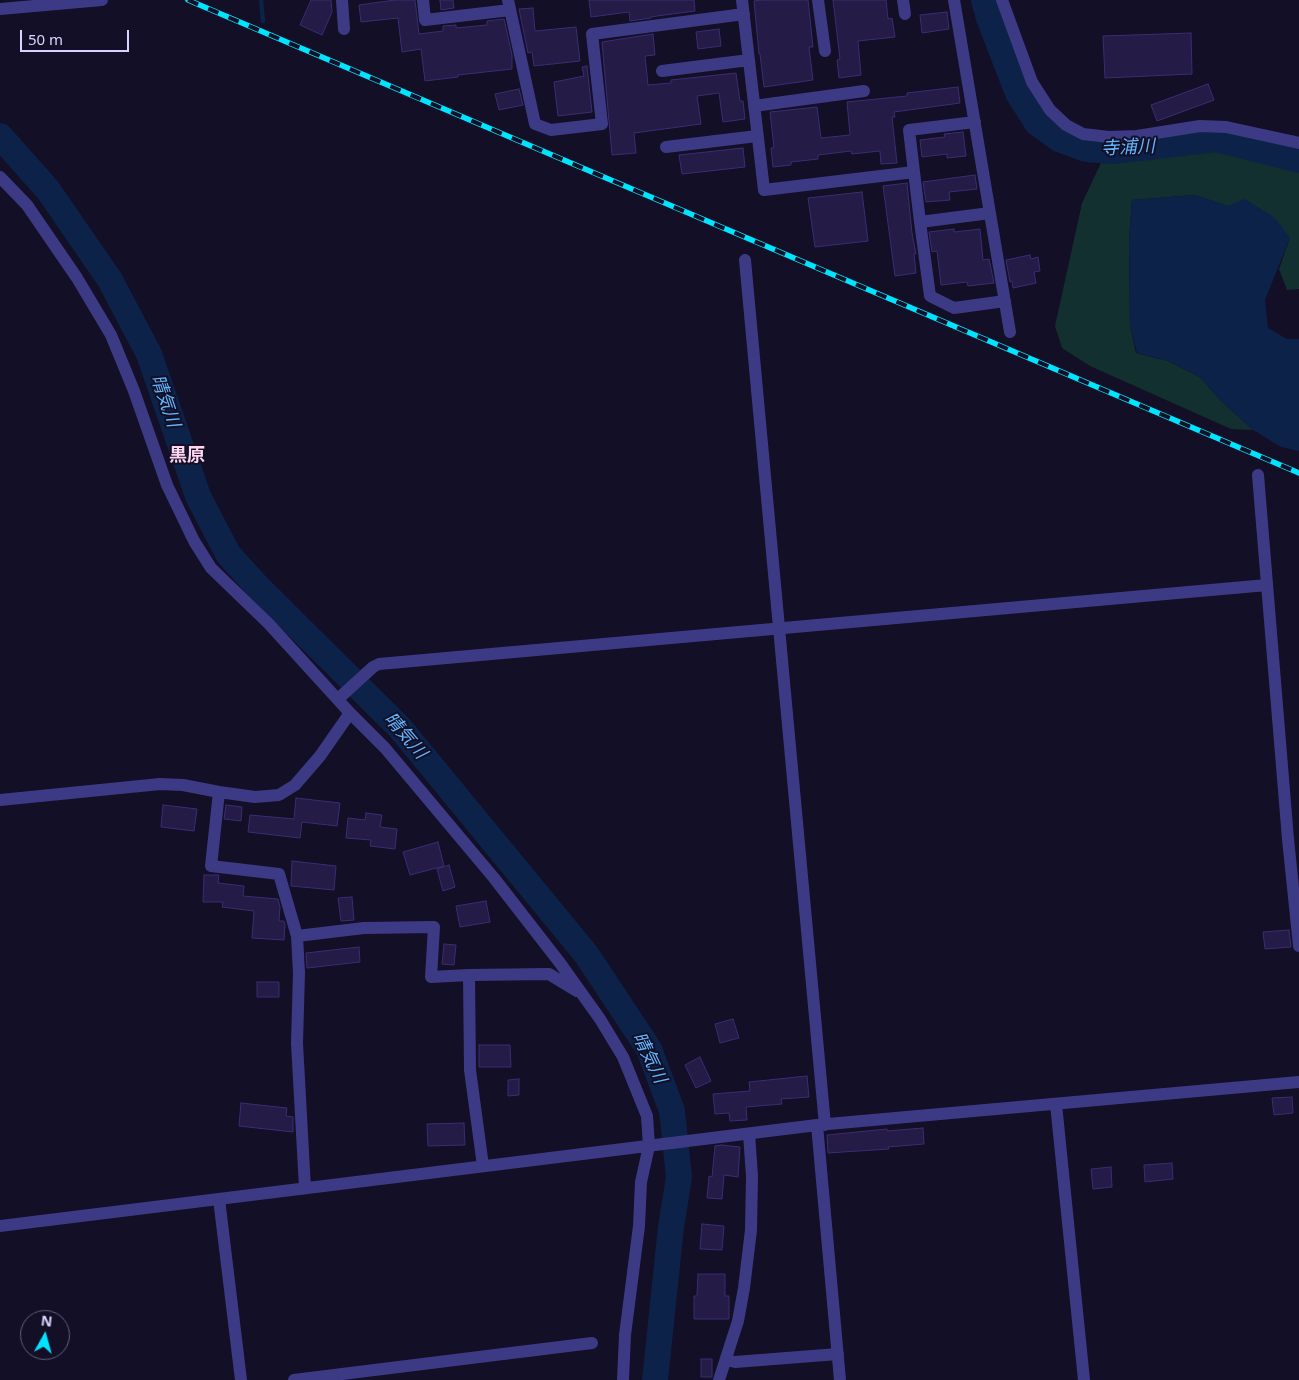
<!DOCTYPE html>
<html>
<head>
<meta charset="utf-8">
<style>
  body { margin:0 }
  #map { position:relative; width:1299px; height:1380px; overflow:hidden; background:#130f26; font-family:"Noto Sans",sans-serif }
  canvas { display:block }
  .north { position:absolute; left:20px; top:1310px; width:50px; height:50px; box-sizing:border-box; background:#130f26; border:1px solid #625e7d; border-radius:50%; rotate:7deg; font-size:14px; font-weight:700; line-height:20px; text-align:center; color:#d9d4ff }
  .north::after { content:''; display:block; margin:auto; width:18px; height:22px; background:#00e5ff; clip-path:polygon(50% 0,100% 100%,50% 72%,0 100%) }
  .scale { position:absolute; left:20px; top:30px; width:109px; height:22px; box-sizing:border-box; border:2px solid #d9d4ff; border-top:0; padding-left:6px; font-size:15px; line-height:18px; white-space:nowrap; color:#d9d4ff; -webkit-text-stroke:4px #130f26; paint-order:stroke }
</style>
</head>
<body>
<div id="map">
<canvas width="1299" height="1380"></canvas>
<div class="north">N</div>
<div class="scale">50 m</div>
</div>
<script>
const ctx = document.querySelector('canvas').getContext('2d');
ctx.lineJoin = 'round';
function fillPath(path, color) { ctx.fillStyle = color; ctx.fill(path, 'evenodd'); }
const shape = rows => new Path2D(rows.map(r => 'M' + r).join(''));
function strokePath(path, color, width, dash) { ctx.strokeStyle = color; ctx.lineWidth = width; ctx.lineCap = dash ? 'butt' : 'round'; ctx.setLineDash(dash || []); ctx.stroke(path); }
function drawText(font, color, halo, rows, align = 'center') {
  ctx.font = font + ' "Noto Sans","Noto Sans JP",sans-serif'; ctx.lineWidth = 4; ctx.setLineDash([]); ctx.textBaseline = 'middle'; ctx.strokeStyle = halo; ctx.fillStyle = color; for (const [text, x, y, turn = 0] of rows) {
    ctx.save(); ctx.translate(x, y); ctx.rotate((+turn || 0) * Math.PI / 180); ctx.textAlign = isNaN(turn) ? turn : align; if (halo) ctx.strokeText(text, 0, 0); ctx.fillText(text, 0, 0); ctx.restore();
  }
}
fillPath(shape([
  [1220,132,1271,146,1299,150,1299,289,1287,290,1279,269,1290,238,1227,206,1195,195,1132,200,1129,241,1130,326,1136,353,1168,361,1200,377,1220,400,1253,430,1231,429,1090,366,1062,348,1055,326,1082,203,1110,144,1174,134]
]), '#12302f');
fillPath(shape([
  [1195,195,1227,206,1245,199,1275,218,1290,238,1265,300,1268,328,1287,339,1299,339,1299,451,1281,447,1253,430,1220,400,1200,377,1168,361,1137,353,1130,326,1129,241,1132,200]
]), '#0c2248');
strokePath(shape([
  [261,0,263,21]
]), '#0c2248', 4.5);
strokePath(shape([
  [984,0,989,18,1018,93,1037,123,1059,139,1086,149,1114,151,1216,139,1299,160],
  [0,136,48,190,110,280,149,354,198,496,228,554,257,586,400,728,586,954,649,1049,672,1111,679,1177,671,1227,655,1380]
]), '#0c2248', 26);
const building = shape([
  [311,0,331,0,332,12,322,35,300,25,311,0],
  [395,0,415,0,419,34,443,31,443,26,456,25,456,28,487,25,487,21,504,19,512,55,512,69,458,75,458,77,425,81,421,49,402,52,398,18,361,22,359,5,395,0],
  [440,0,453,0,454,8,441,10,440,0],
  [589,0,694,0,695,11,657,16,651,17,651,18,630,21,629,12,591,17,589,0],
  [761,0,808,0,813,47,809,47,813,80,764,87,760,54,759,54,754,1,761,0],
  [833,0,886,0,888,19,892,18,895,37,858,41,861,75,839,78,837,60,840,59,833,0],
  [533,8,535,31,576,27,580,61,534,66,532,52,528,53,519,9,533,8],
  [947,12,949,29,922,33,920,15,947,12],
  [719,29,721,46,698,49,696,32,719,29],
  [1191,33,1192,74,1105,78,1103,36,1191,33],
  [653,34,655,55,645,56,648,85,671,83,671,80,736,73,740,101,743,101,745,119,723,122,719,93,697,96,701,124,634,133,636,153,612,155,602,42,653,34],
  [587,66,592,112,558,116,554,82,584,76,582,67,587,66],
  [1208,84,1214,100,1157,121,1151,105,1208,84],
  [958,87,960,103,894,112,895,117,892,117,897,163,881,164,880,151,852,154,851,151,818,155,818,159,791,162,791,165,773,167,771,148,774,148,770,112,817,107,821,138,850,135,847,102,907,96,907,93,958,87],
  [519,89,523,105,499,110,495,94,519,89],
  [963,132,966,156,947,158,947,154,922,157,920,140,945,137,944,134,963,132],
  [743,148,745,167,682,174,679,155,743,148],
  [975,175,977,189,949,192,950,200,926,202,923,182,975,175],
  [907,183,912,233,916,254,914,254,916,273,895,276,883,186,907,183],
  [862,192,868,241,815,247,808,198,862,192],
  [954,229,954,232,980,229,983,260,989,259,994,283,968,286,967,282,941,285,937,251,932,252,929,232,954,229],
  [1030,255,1031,259,1038,257,1040,271,1034,272,1036,283,1013,288,1012,281,1010,282,1006,260,1030,255],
  [296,798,340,803,337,826,302,822,300,838,248,832,250,815,294,819,296,798],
  [163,805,197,809,194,831,161,827,163,805],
  [226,805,242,807,241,821,224,819,226,805],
  [366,813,382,815,380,827,397,829,395,849,370,846,371,840,346,838,348,818,365,820,366,813],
  [438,842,444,866,410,875,403,852,438,842],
  [292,861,336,866,334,890,291,886,292,861],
  [449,865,455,887,443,891,437,869,449,865],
  [204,875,219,875,218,883,244,886,243,896,278,899,280,907,279,921,284,921,285,925,284,940,252,938,254,911,222,907,223,902,203,902,204,875],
  [352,897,354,920,341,921,338,898,352,897],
  [486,901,490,922,460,927,456,906,486,901],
  [1289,930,1291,947,1265,949,1263,932,1289,930],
  [444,944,456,945,454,965,442,964,444,944],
  [359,947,360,962,307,968,306,953,359,947],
  [257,982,279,982,279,997,257,997,257,982],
  [733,1019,739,1038,720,1043,715,1024,733,1019],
  [479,1045,510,1045,511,1067,479,1067,479,1045],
  [700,1057,711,1081,696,1088,685,1065,700,1057],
  [807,1076,809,1097,781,1099,782,1104,746,1107,747,1120,730,1121,729,1113,715,1114,713,1094,750,1091,749,1082,807,1076],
  [519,1079,519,1095,508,1096,508,1080,519,1079],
  [1292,1097,1293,1113,1274,1115,1272,1098,1292,1097],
  [241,1103,287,1108,286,1116,293,1117,293,1132,239,1126,241,1103],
  [464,1123,465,1145,428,1146,427,1124,464,1123],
  [923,1128,924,1144,888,1147,889,1149,828,1153,827,1135,887,1129,887,1131,923,1128],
  [721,1145,740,1147,738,1177,724,1175,722,1199,707,1198,709,1176,712,1177,715,1146,721,1145],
  [1172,1163,1173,1179,1145,1182,1144,1165,1172,1163],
  [1111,1167,1112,1187,1093,1189,1091,1169,1111,1167],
  [702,1224,724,1226,722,1250,700,1249,702,1224],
  [698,1274,725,1274,725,1296,729,1296,729,1319,694,1319,694,1296,697,1296,698,1274],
  [701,1359,712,1359,712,1377,701,1377,701,1359]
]);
fillPath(building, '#241b47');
strokePath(building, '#3b2d73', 1);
strokePath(shape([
  [342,0,344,29],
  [423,0,425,20,510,10],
  [508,0,535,124,551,130,602,124,592,34,744,14],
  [742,0,764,190,914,172],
  [818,0,825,51],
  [903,0,905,14],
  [954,0,1010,332],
  [1002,0,1032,82,1050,110,1066,125,1083,134,1109,137,1137,136,1200,126,1226,127,1299,143],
  [0,9,102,0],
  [662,71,749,60],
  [754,106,864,91],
  [975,122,909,130,920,222,990,213],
  [666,147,757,136],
  [0,177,27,205,77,278,111,335,134,391,167,485,194,541,211,568,269,624,350,713,385,748,494,878,560,963,600,1019,623,1057,647,1116,649,1146,641,1182,639,1226,625,1335,623,1380],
  [920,222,930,296,954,308,1005,301],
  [745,260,825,1125],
  [1258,475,1288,839,1299,946],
  [338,699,373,667,379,664,1267,585],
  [219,792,211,866,279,874,297,936,299,973,297,1043,305,1188],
  [0,800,160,784,183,785,219,792,255,797,279,795,295,785,320,756,350,713],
  [297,936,364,928,434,927,431,977,469,975,470,1070,483,1166],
  [469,975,549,974,577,991],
  [1056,1104,1084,1380],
  [817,1125,840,1380],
  [219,1199,241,1380],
  [0,1226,817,1125,1299,1082],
  [726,1360,735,1362,838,1354],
  [294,1380,592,1343],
  [719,1380,738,1321,744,1288,751,1230,752,1176,749,1134]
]), '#3d3a85', 12);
const rail = shape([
  [188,0,1299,473]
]);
strokePath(rail, '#00e5ff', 5.5);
strokePath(rail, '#130f26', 4, [11]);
drawText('italic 18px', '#62b6ff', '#130f26', [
  ["寺浦川",1128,148,-3],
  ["晴気川",165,401,71],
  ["晴気川",405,736,49],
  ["晴気川",649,1058,64]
]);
drawText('bold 18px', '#ffd6f0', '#130f26', [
  ["黒原",187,456]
]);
</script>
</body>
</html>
